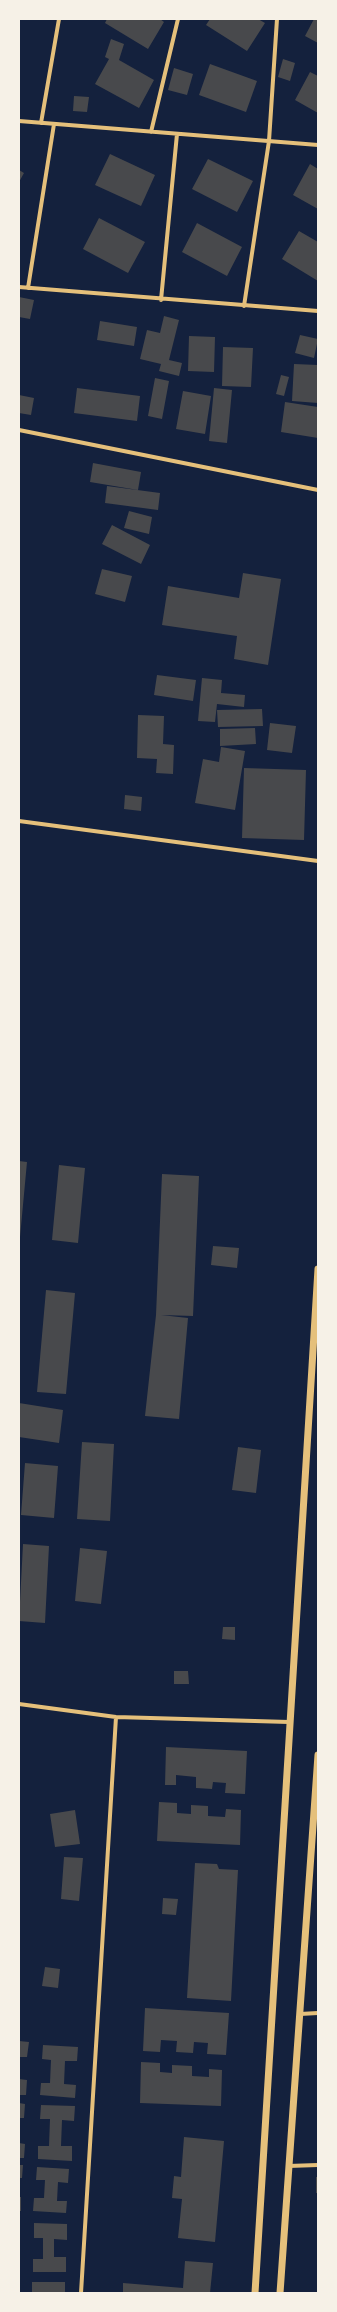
<!DOCTYPE html>
<html>
<head>
<meta charset="utf-8">
<style>
  body { margin:0 }
  #map { position:relative; width:337px; height:2312px; overflow:hidden; background:#14213d; font-family:"Varela Round",sans-serif }
  canvas { display:block }
  .frame { position:absolute; inset:0; border:20px solid #f6f1e7; pointer-events:none }
</style>
</head>
<body>
<div id="map">
<canvas width="337" height="2312"></canvas>
<div class="frame"></div>
</div>
<script>
const ctx = document.querySelector('canvas').getContext('2d');
ctx.lineJoin = 'round';
function fillPath(path, color) { ctx.fillStyle = color; ctx.fill(path, 'evenodd'); }
const shape = rows => new Path2D(rows.map(r => 'M' + r).join(''));
function strokePath(path, color, width, dash) { ctx.strokeStyle = color; ctx.lineWidth = width; ctx.lineCap = dash ? 'butt' : 'round'; ctx.setLineDash(dash || []); ctx.stroke(path); }
fillPath(shape([
  [107,19,160,19,164,22,148,49,105,23],
  [210,19,258,19,265,23,247,51,206,25],
  [314,19,318,19,318,43,305,36],
  [111,39,124,44,119,60,154,80,139,108,95,84,109,59,105,57],
  [283,59,295,63,290,81,278,77],
  [210,64,257,81,246,112,199,95],
  [174,68,193,74,187,95,168,90],
  [310,72,318,76,318,113,295,100],
  [74,96,89,97,87,112,73,111],
  [110,154,155,175,141,206,95,185],
  [208,159,253,181,237,212,192,189],
  [310,164,318,169,318,209,293,195],
  [19,170,24,173,19,182],
  [99,218,145,242,128,273,83,249],
  [197,223,242,247,227,276,182,252],
  [299,231,318,242,318,281,282,259],
  [19,297,34,300,30,319,19,317],
  [164,316,179,320,169,360,182,363,179,376,159,371,161,364,140,359,147,330,160,333],
  [100,321,137,327,134,346,97,340],
  [300,335,318,339,314,358,295,353],
  [189,336,215,337,214,372,188,371],
  [223,347,253,348,251,387,222,386],
  [294,364,318,365,318,403,292,401],
  [281,375,289,377,284,396,276,394],
  [155,378,169,381,162,419,148,416],
  [77,388,140,396,137,421,74,413],
  [214,388,232,390,227,443,209,441],
  [183,391,211,396,205,434,176,429],
  [19,395,34,398,31,415,19,413],
  [285,402,318,407,318,438,281,432],
  [93,463,141,472,138,490,90,482],
  [107,486,160,493,158,510,105,503],
  [129,511,152,517,149,534,124,528],
  [112,525,150,545,141,564,102,544],
  [102,569,132,576,125,602,95,594],
  [243,573,281,579,268,665,234,659,237,636,162,625,168,586,239,598],
  [157,675,196,680,193,701,154,695],
  [202,678,222,680,221,693,245,695,244,707,217,704,215,722,198,721],
  [262,709,263,726,218,727,217,710],
  [138,715,164,716,163,744,174,745,173,774,156,773,157,759,137,758],
  [270,723,296,726,292,753,267,750],
  [255,728,256,744,220,746,220,729],
  [221,747,245,751,235,810,195,803,203,759,219,762],
  [244,768,306,770,304,840,242,838],
  [125,795,142,797,141,811,124,809],
  [19,1161,27,1162,20,1237,19,1237],
  [59,1165,85,1168,78,1243,52,1240],
  [162,1174,199,1176,193,1316,161,1315,188,1318,179,1419,145,1416,156,1315],
  [213,1246,239,1248,237,1268,211,1265],
  [46,1290,75,1293,66,1394,37,1392],
  [19,1403,63,1410,59,1443,19,1437],
  [82,1442,114,1444,110,1521,77,1519],
  [238,1447,261,1450,256,1493,232,1490],
  [25,1463,58,1466,54,1518,21,1515],
  [23,1544,49,1546,45,1623,19,1621],
  [80,1548,107,1551,101,1604,75,1601],
  [223,1627,235,1627,235,1640,222,1639],
  [174,1671,188,1671,189,1684,174,1684],
  [166,1747,247,1751,245,1794,225,1793,226,1783,213,1782,212,1789,196,1788,196,1777,176,1775,176,1785,165,1785],
  [159,1802,177,1803,177,1813,191,1814,191,1805,208,1806,208,1816,225,1817,226,1809,241,1810,240,1845,157,1841],
  [75,1810,80,1844,55,1847,50,1814],
  [64,1857,83,1858,79,1901,61,1899],
  [195,1863,217,1864,219,1869,238,1870,231,2001,187,1998],
  [163,1898,178,1899,176,1915,162,1914],
  [45,1967,60,1969,58,1988,42,1986],
  [145,2008,229,2013,226,2055,207,2054,208,2043,194,2042,193,2053,176,2052,177,2041,161,2040,160,2052,143,2051],
  [19,2041,29,2042,27,2057,19,2057],
  [43,2045,78,2047,77,2061,65,2061,64,2084,76,2085,75,2098,40,2095,41,2083,50,2083,51,2060,42,2059],
  [141,2062,160,2063,160,2072,172,2073,172,2065,192,2066,192,2076,209,2077,209,2069,222,2070,221,2106,140,2103],
  [19,2079,27,2080,26,2095,19,2095],
  [19,2103,25,2104,24,2118,19,2118],
  [41,2105,75,2106,74,2121,62,2120,61,2146,72,2146,72,2161,38,2159,38,2146,49,2146,50,2119,40,2119],
  [184,2137,224,2141,215,2242,178,2238,182,2199,172,2198,174,2176,181,2177],
  [19,2143,25,2144,24,2158,19,2158],
  [19,2165,23,2165,22,2178,19,2178],
  [37,2167,69,2169,68,2183,58,2182,57,2201,67,2201,66,2213,33,2211,34,2198,44,2198,45,2180,36,2180],
  [316,2177,318,2177,318,2193,316,2193],
  [19,2197,21,2197,21,2211,19,2211],
  [34,2223,67,2224,67,2240,54,2239,54,2257,66,2257,66,2272,33,2272,33,2259,43,2259,43,2238,34,2238],
  [185,2261,213,2263,210,2293,123,2293,123,2283,183,2288],
  [32,2282,65,2282,65,2293,32,2293]
]), '#48494c');
strokePath(shape([
  [19,121,318,145],
  [41,123,59,19],
  [151,132,178,19],
  [19,287,318,311],
  [28,288,54,124],
  [161,300,177,134],
  [244,306,269,141,277,19],
  [19,430,318,490],
  [19,821,318,861],
  [19,1704,116,1717,289,1722],
  [300,2014,318,2013],
  [288,2166,318,2165],
  [81,2293,116,1717]
]), '#e5c07b', 4);
strokePath(shape([
  [255,2293,318,1269],
  [280,2293,318,1755]
]), '#e5c07b', 7);
</script>
</body>
</html>
